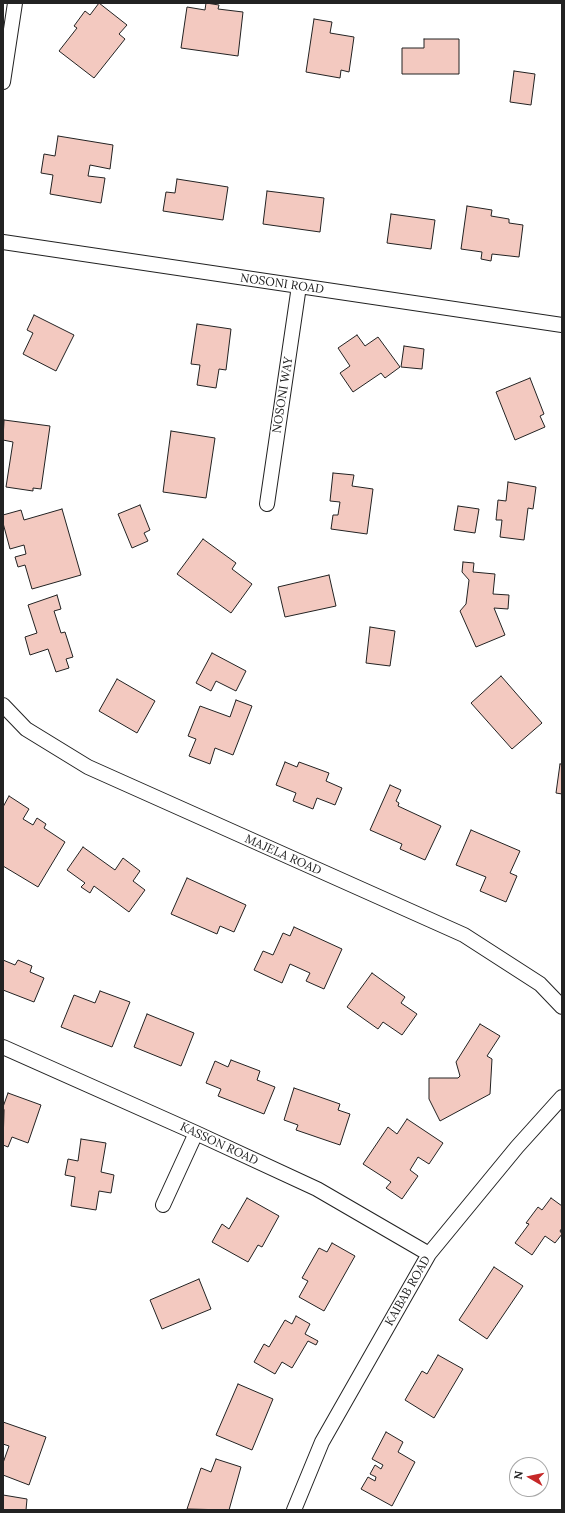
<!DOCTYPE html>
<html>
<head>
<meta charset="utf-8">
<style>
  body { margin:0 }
  #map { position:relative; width:565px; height:1513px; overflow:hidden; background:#fff; font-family:Lora,serif }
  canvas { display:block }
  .frame { position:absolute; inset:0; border:4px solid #222; pointer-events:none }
  .north { position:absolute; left:509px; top:1457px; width:40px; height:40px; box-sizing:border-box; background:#fff; border:1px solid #a7a7a7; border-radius:50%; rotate:279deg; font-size:11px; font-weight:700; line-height:16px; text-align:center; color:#222 }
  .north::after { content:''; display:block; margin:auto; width:14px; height:18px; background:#c62828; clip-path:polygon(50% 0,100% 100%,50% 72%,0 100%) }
</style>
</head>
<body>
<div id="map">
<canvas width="565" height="1513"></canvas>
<div class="frame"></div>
<div class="north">N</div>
</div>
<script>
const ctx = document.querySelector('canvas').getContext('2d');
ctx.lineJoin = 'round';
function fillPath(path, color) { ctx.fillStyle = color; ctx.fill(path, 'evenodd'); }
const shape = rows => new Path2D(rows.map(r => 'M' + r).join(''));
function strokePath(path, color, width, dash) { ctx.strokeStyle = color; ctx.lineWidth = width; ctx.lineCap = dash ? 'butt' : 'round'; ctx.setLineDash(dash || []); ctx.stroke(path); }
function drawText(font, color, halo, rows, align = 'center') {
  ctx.font = font + ' Lora,serif'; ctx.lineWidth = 3; ctx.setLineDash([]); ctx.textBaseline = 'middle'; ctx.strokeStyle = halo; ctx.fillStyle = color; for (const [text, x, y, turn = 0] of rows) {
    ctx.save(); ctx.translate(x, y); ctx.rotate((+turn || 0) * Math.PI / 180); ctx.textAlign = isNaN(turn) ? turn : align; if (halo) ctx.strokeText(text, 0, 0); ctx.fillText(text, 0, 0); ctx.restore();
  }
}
const building = shape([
  [99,3,127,25,119,34,125,39,94,78,59,51,77,28,74,26,85,11,90,15,99,3],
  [206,3,219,5,218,9,243,12,238,56,181,48,187,7,205,10,206,3],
  [314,19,332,22,330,33,354,37,349,72,341,70,340,78,306,72,314,19],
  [424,39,459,39,459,74,402,74,402,48,424,48,424,39],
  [514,71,535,74,531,105,510,102,514,71],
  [58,136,113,145,110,169,90,165,88,176,105,178,101,203,50,194,53,175,41,173,44,154,55,156,58,136],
  [177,179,228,187,223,220,163,211,166,192,175,193,177,179],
  [267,191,324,198,320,232,263,224,267,191],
  [467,206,492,210,491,216,509,219,509,223,523,225,519,257,492,254,491,261,481,259,482,252,461,249,467,206],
  [391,214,435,220,431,249,387,243,391,214],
  [34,315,74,335,56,371,23,354,33,333,27,330,34,315],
  [197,324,231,329,226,370,219,369,216,388,197,385,200,365,191,364,197,324],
  [357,335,365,346,378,337,400,367,385,378,381,373,353,392,340,373,350,366,338,348,357,335],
  [404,346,424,349,422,369,401,367,404,346],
  [530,378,544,414,540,416,545,427,515,440,496,392,530,378],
  [4,420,50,426,41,489,33,488,33,491,6,487,13,442,3,440,4,420],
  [171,431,215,438,206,498,163,492,171,431],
  [333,473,354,475,352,486,373,489,367,534,331,529,333,515,338,515,340,502,330,501,333,473],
  [508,482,536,487,533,509,528,508,524,540,500,537,502,520,496,520,498,500,506,501,508,482],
  [140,505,150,530,144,533,148,541,132,548,118,514,140,505],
  [458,506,479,509,475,533,454,530,458,506],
  [62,509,81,575,32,589,25,565,18,567,15,557,26,554,24,545,10,549,3,523,3,515,21,510,24,520,62,509],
  [203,539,236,563,232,569,252,584,231,613,177,574,203,539],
  [463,562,474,563,473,572,495,574,493,594,509,595,508,609,494,608,505,635,476,647,460,611,466,604,469,580,462,572,463,562],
  [329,575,336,606,285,617,278,587,329,575],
  [57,595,61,609,54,611,61,633,65,632,73,657,66,659,69,668,56,672,48,649,30,655,25,637,37,633,28,605,57,595],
  [370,627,395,631,390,666,366,663,370,627],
  [212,653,246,671,236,691,216,681,211,691,196,683,212,653],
  [501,676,542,723,512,749,471,703,501,676],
  [117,679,155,701,137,733,99,711,117,679],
  [236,700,252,706,233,755,215,748,210,764,189,756,196,739,188,736,200,706,230,717,236,700],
  [285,762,297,767,299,762,329,773,326,781,342,788,335,805,317,798,313,809,293,801,296,793,276,785,285,762],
  [560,764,562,764,562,794,556,793,560,764],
  [390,785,401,790,396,801,399,803,398,806,441,826,425,860,400,849,402,844,370,830,390,785],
  [9,796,29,809,23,819,33,825,37,818,46,824,44,828,65,842,38,887,3,866,3,807,9,796],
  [471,830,520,851,510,873,517,876,506,902,480,891,486,877,456,865,471,830],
  [83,847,115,870,123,858,140,871,133,881,145,890,129,912,94,886,90,893,81,887,85,883,67,870,83,847],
  [187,878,246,905,234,932,220,926,217,934,171,914,187,878],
  [294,927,342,949,324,989,306,981,310,973,290,964,282,983,254,970,263,951,273,955,283,933,290,936,294,927],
  [3,960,15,965,18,960,32,966,30,972,44,978,34,1002,3,990,3,960],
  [372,973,405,997,401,1003,417,1014,402,1035,383,1022,378,1029,347,1007,372,973],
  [100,991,130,1002,112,1047,61,1027,74,995,95,1003,100,991],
  [147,1014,194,1033,181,1066,134,1047,147,1014],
  [480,1024,500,1036,487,1056,492,1059,490,1094,440,1121,429,1099,429,1078,458,1078,460,1076,456,1062,480,1024],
  [231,1060,260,1071,257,1080,275,1087,264,1114,218,1096,221,1089,206,1083,215,1061,228,1067,231,1060],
  [294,1088,340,1104,338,1110,350,1114,340,1145,296,1130,298,1125,284,1120,294,1088],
  [8,1093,41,1105,28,1143,12,1137,8,1147,3,1145,4,1110,3,1107,8,1093],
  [407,1119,443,1143,429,1164,418,1157,410,1170,418,1176,402,1199,386,1188,391,1182,363,1164,388,1127,397,1134,407,1119],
  [81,1139,106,1143,101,1172,114,1175,111,1193,99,1191,96,1210,71,1206,75,1177,65,1175,68,1159,78,1161,81,1139],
  [247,1198,279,1216,262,1247,258,1245,248,1262,212,1242,222,1224,229,1229,247,1198],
  [551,1198,562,1206,562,1228,560,1231,562,1234,555,1243,545,1236,532,1255,515,1243,529,1224,526,1223,538,1207,542,1210,551,1198],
  [332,1243,355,1256,324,1311,299,1297,308,1281,302,1278,319,1248,327,1252,332,1243],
  [494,1267,523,1286,487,1339,459,1320,494,1267],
  [199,1279,211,1309,162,1329,150,1300,199,1279],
  [296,1316,310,1324,305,1334,318,1341,316,1345,308,1341,292,1368,282,1362,275,1374,254,1362,264,1344,269,1347,285,1320,292,1324,296,1316],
  [438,1355,463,1369,434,1418,405,1400,422,1371,427,1374,438,1355],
  [238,1384,273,1399,252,1450,216,1435,238,1384],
  [3,1422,46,1437,29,1485,3,1475,3,1463,9,1446,3,1444,3,1422],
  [386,1432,403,1442,398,1452,415,1462,392,1506,361,1489,368,1477,375,1481,376,1477,370,1474,375,1465,381,1469,383,1465,372,1459,386,1432],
  [216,1459,241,1467,229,1510,187,1509,201,1468,211,1472,216,1459],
  [3,1495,27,1499,26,1510,3,1510,3,1495]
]);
fillPath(building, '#f3c9c0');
strokePath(building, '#222', 1);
const minor = shape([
  [3,82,15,3],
  [3,242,562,325],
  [267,504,299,286],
  [3,705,26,729,88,767,464,935,540,984,562,1007],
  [3,1047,196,1133,317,1189,429,1254],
  [163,1205,196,1133],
  [294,1510,322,1442,429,1254,517,1147,562,1097]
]);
strokePath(minor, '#222', 16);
strokePath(minor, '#fff', 14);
drawText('12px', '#222', '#fff', [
  ["NOSONI ROAD",282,284,8],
  ["NOSONI WAY",283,395,-81],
  ["MAJELA ROAD",283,855,24],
  ["KASSON ROAD",219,1144,25],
  ["KAIBAB ROAD",408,1291,-60]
]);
</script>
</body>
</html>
